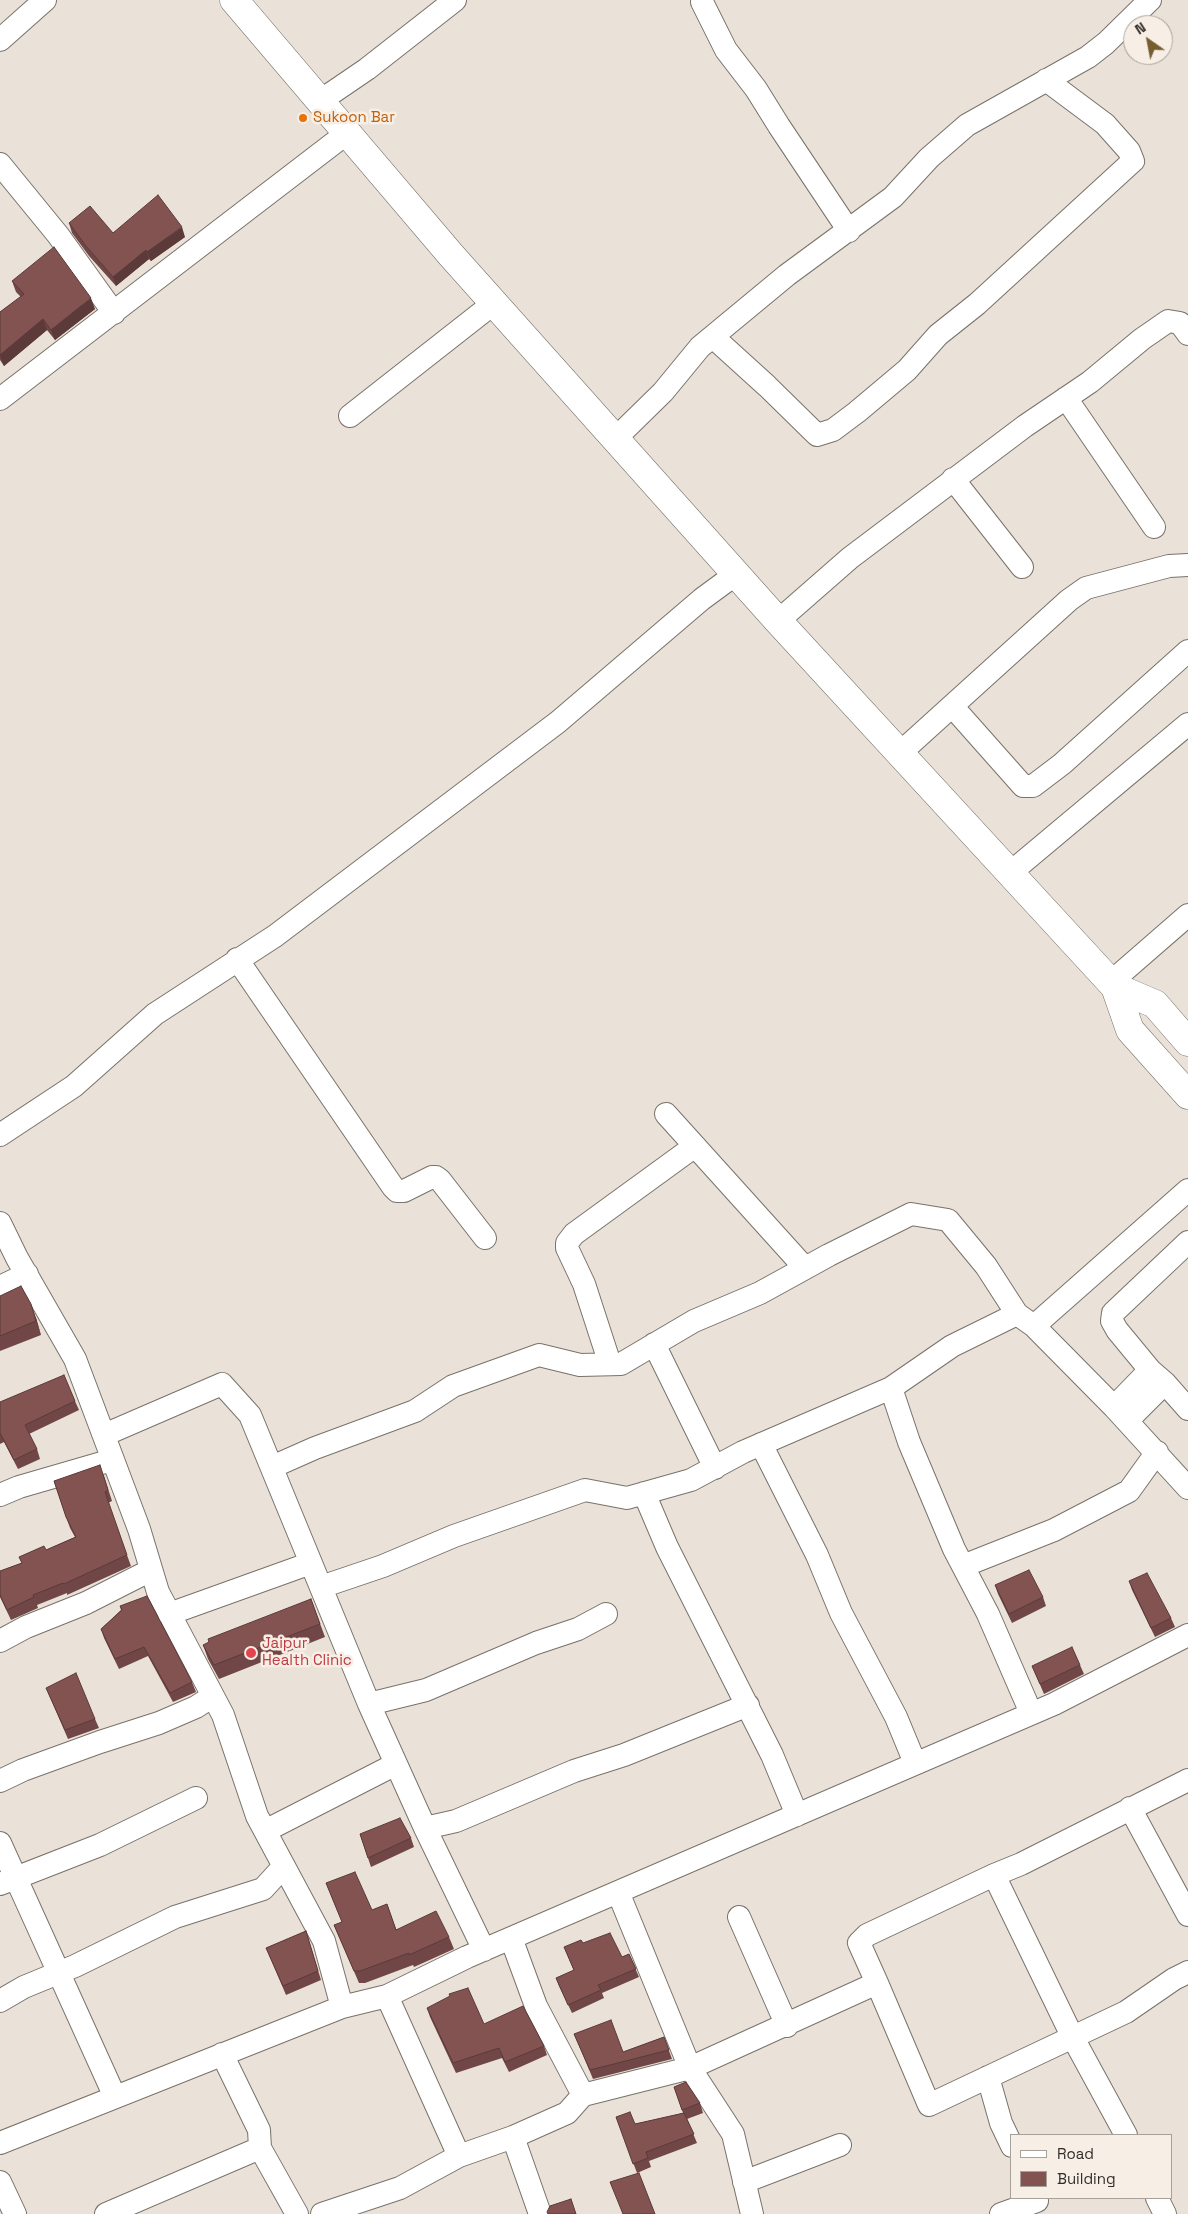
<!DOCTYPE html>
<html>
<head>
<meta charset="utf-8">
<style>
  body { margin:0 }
  #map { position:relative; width:1188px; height:2214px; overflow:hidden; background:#eae2d9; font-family:"Space Grotesk",sans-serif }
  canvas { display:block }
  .legend { position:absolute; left:1010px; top:2134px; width:162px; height:65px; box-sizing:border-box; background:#f7efe6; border:1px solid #a7a19b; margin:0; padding:6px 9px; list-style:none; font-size:15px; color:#302d2a }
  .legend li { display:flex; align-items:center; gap:10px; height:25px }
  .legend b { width:25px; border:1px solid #a7a19b }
  .north { position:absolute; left:1123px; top:15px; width:50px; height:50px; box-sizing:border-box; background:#f7efe6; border:1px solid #a7a19b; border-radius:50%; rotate:327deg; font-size:14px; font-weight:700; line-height:20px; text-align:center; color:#302d2a }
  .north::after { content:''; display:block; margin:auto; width:18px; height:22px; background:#765d2e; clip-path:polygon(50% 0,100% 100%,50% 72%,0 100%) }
</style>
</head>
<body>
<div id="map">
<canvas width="1188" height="2214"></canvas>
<ul class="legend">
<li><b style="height:6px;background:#fff"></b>Road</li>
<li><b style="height:14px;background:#825351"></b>Building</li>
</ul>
<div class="north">N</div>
</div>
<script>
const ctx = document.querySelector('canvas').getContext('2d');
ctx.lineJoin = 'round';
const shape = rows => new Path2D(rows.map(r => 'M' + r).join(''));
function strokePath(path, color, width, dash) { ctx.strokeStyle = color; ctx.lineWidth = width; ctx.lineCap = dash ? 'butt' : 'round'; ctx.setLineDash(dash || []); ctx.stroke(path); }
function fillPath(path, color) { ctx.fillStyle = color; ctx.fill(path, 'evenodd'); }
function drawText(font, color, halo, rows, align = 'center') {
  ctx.font = font + ' "Space Grotesk",sans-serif'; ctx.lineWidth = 5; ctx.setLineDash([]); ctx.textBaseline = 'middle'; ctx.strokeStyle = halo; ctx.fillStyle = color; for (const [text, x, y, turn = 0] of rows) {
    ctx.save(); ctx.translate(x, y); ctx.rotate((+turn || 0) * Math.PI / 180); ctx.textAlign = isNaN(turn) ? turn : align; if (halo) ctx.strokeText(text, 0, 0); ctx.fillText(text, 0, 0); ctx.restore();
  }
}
const minor = shape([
  [702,2,726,50,756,89,779,126,849,231],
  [0,40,45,0],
  [320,101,367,69,455,0],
  [0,164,58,235,114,313],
  [713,337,767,386,817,435,833,430,857,412,907,370,938,335,977,304,1133,161,1129,151,1105,124,1046,80],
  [1066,398,1154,527],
  [0,399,347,133],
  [350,416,494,303],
  [615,439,663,392,700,347,787,275,893,197,929,158,967,125,1088,57,1106,43,1150,0],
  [953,479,1022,567],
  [778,621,850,558,1025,426,1090,382,1142,339,1168,321,1180,323,1188,334],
  [952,706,1023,786,1033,786,1062,764,1188,651],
  [900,753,1069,600,1086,588,1169,566,1188,565],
  [1010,873,1188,724],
  [237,959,393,1187,397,1191,404,1191,432,1177,436,1177,440,1180,485,1238],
  [1111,982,1188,915],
  [666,1114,805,1268],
  [0,1135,74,1086,155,1014,275,936,558,722,702,599,736,574],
  [0,1223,17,1258,75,1359,139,1529,158,1592,223,1715,257,1816,324,1941,342,2007],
  [1188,1242,1113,1313,1112,1321,1117,1330,1150,1370,1165,1383,1188,1409],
  [0,1287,27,1274],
  [1034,1326,1114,1407,1188,1488],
  [654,1344,715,1468],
  [610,1364,584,1284,567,1248,567,1243,574,1234,695,1146],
  [891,1388,909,1442,954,1549,988,1614,1031,1713],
  [1114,1407,1150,1370],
  [1127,1421,1165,1383],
  [104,1435,222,1384,250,1415,369,1704,425,1828,484,1950],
  [761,1444,817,1555,841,1613,896,1717,915,1763],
  [272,1467,315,1448,415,1411,453,1386,539,1355,580,1365,621,1364,694,1321,760,1293,829,1255,911,1214,948,1220,986,1266,1017,1314],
  [644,1493,667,1547,772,1755,797,1815],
  [0,1495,19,1487,112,1460],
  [963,1566,1054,1530,1129,1491,1157,1452],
  [321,1587,383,1566,454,1536,585,1490,627,1498,691,1480,743,1452,891,1388,952,1346,1017,1314,1034,1326,1188,1190],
  [169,1614,311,1563],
  [0,1641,26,1627,86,1603,151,1570],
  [369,1704,426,1690,536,1643,578,1629,606,1614],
  [0,1781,23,1770,100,1742,159,1723,196,1707,213,1696],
  [1130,1808,1188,1915],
  [425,1828,456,1821,574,1771,624,1755,748,1705],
  [265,1831,396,1764],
  [0,1843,115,2097],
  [994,1875,1072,2036,1126,2135],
  [0,1884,100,1845,196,1798],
  [618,1892,690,2068,877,1983,859,1943,867,1935,994,1875,1021,1864,1188,1780],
  [739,1917,787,2026],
  [877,1983,929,2105,1126,2012,1174,1979,1188,1972],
  [387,1996,459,2156],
  [0,2001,24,1987,75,1966,175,1917,263,1889,284,1866],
  [222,2054,259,2130,260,2148,297,2214],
  [988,2077,1001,2123,1012,2146],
  [583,2095,690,2068,733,2134,752,2214],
  [513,2137,540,2214],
  [0,2143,342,2007,387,1996,467,1957,1054,1704,1188,1635],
  [0,2182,15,2214],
  [744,2182,840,2145],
  [1157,2198,1165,2214],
  [106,2214,260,2148],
  [322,2214,400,2188,459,2156,513,2137,567,2113,583,2095,536,2006,511,1938],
  [1001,2214,1037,2201,1036,2198]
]);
const tertiary = shape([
  [234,0,451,255,778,621,1115,987,1155,1004,1188,1042],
  [1115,987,1130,1030,1188,1095]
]);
strokePath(minor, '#79726a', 24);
strokePath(tertiary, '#79726a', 29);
strokePath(minor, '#fff', 22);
strokePath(tertiary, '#fff', 28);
fillPath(shape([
  [69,223,113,233,185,237,151,261,149,259,116,286,89,256,72,233],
  [12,281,95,309,55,340,47,330,4,366,0,360,0,312,21,297,16,292],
  [0,1296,36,1318,41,1335,0,1351],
  [75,1401,79,1410,29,1434,37,1449,40,1459,18,1469,4,1442,0,1444,0,1402],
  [104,1476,112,1501,108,1503,131,1566,67,1595,67,1593,37,1605,38,1608,11,1620,0,1597,0,1571,22,1563,19,1557,46,1550,75,1537,70,1528,54,1481],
  [1129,1581,1171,1618,1175,1627,1155,1637,1132,1590],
  [995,1585,1043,1597,1046,1606,1012,1623,998,1594],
  [311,1599,325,1637,219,1679,208,1659,203,1645],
  [120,1606,192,1682,196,1692,173,1702,148,1656,119,1669,104,1638,101,1629,121,1610],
  [1080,1665,1084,1674,1044,1694,1032,1666],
  [46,1688,95,1719,99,1728,68,1739],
  [360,1834,411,1838,414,1847,371,1867],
  [326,1883,372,1910,387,1904,396,1929,449,1937,454,1949,414,1967,413,1965,365,1983,359,1983,334,1925,342,1922],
  [306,1931,321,1980,286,1995,266,1948],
  [564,1947,622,1957,629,1954,639,1977,602,1993,604,1998,572,2013,559,1986,556,1978,574,1971],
  [427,2008,484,2024,544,2046,547,2055,509,2072,502,2058,456,2073,430,2017],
  [574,2034,623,2052,664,2037,672,2059,593,2079],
  [674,2087,700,2103,703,2113,687,2119,697,2143,649,2161,651,2167,637,2173,616,2117,635,2124,683,2113]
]), '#704746');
fillPath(shape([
  [182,227,185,237,151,261,147,252],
  [146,250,149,259,116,286,113,277],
  [91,298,95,309,55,340,51,330],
  [43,319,47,330,4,366,0,355],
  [31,1304,36,1318,41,1335,36,1321]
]), '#5b3a39');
const building = shape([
  [158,195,182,227,147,252,146,250,113,277,86,246,69,223,90,206,113,233,158,195],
  [54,247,91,298,51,330,43,319,0,355,0,312,24,294,12,281,54,247],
  [21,1286,31,1304,36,1321,0,1336,0,1296,21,1286],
  [64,1375,75,1401,25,1425,37,1449,14,1460,0,1433,0,1402,64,1375],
  [100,1465,108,1490,105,1492,127,1555,64,1584,63,1583,33,1595,34,1597,7,1610,0,1595,0,1571,22,1563,19,1557,44,1546,46,1550,76,1537,66,1517,54,1481,100,1465],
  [1029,1570,1043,1597,1009,1614,995,1585,1029,1570],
  [1147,1573,1171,1618,1151,1628,1129,1581,1147,1573],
  [147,1596,192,1682,170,1693,144,1647,115,1659,101,1629,122,1610,120,1606,147,1596],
  [311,1599,320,1624,214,1665,203,1645,209,1642,208,1639,311,1599],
  [1072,1647,1080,1665,1040,1684,1032,1666,1072,1647],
  [76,1673,95,1719,65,1730,46,1688,76,1673],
  [400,1818,411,1838,368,1858,360,1834,400,1818],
  [355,1872,372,1910,387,1904,396,1930,436,1911,449,1937,409,1955,409,1953,360,1971,354,1971,334,1925,342,1922,326,1883,355,1872],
  [306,1931,318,1971,283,1986,266,1948,306,1931],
  [610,1933,622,1957,629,1954,636,1969,598,1985,601,1990,568,2005,556,1978,574,1970,564,1947,581,1940,583,1943,610,1933],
  [468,1988,484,2024,523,2006,544,2046,505,2062,499,2048,453,2063,427,2008,450,1996,449,1994,468,1988],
  [611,2020,623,2052,664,2037,669,2050,590,2070,574,2034,611,2020],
  [686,2082,700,2103,682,2110,674,2087,686,2082],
  [630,2112,635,2124,684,2113,694,2134,646,2152,648,2158,633,2164,616,2117,630,2112],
  [639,2173,655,2214,623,2214,610,2182,639,2173],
  [571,2199,576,2214,548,2214,547,2212,550,2206,571,2199]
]);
fillPath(building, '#825351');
strokePath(building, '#5b3a39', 1);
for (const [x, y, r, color] of [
  [303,118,5,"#e8710a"],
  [251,1653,6,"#e0444e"]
]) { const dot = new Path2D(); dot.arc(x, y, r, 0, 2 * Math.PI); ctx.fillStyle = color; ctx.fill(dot); strokePath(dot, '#f7efe6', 2); }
drawText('15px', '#c56008', '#f7efe6', [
  ["Sukoon Bar",313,118]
], 'left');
drawText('15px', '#be3a42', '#f7efe6', [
  ["Jaipur",262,1644],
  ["Health Clinic",262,1661]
], 'left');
</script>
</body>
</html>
